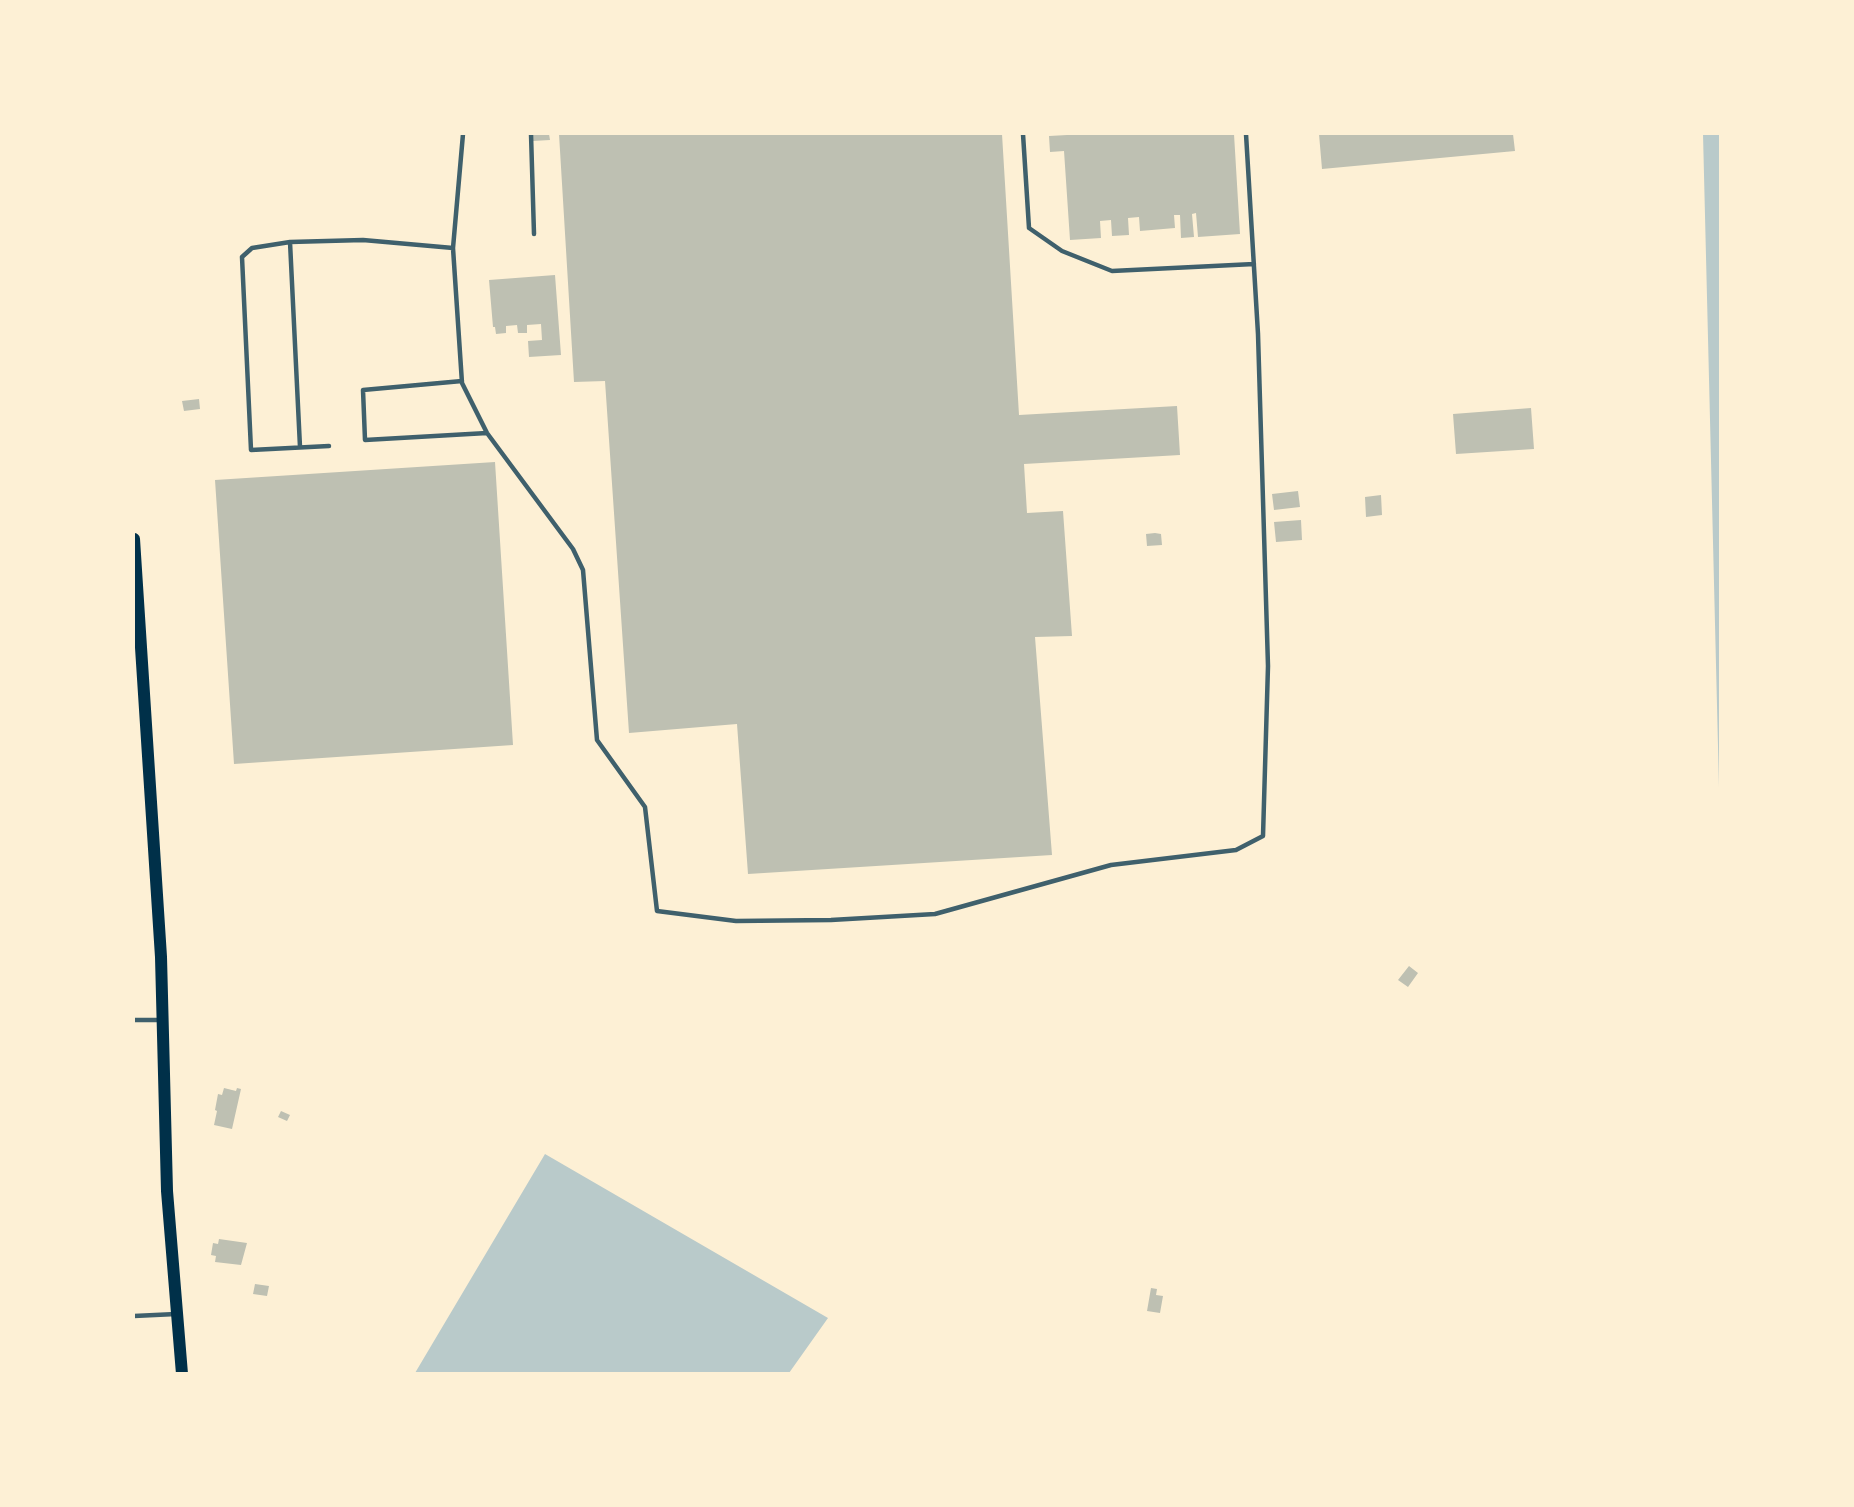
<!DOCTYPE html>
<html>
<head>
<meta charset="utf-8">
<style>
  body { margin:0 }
  #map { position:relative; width:1854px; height:1507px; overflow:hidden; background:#fdf0d5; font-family:Helvetica,sans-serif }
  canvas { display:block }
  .frame { position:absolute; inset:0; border:135px solid #fdf0d5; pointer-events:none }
</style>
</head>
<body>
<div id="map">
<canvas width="1854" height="1507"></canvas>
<div class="frame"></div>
</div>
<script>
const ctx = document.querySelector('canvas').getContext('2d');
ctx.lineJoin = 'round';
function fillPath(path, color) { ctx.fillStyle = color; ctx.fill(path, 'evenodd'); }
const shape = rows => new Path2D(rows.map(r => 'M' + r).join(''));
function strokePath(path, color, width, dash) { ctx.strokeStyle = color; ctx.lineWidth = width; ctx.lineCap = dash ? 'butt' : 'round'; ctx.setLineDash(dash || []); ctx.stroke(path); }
fillPath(shape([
  [1703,134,1720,134,1720,828],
  [545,1154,828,1318,789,1373,415,1373]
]), '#b9caca');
fillPath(shape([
  [533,134,549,134,550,140,533,141],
  [559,134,1002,134,1019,415,1177,406,1180,455,1024,464,1027,513,1063,511,1072,636,1035,637,1052,855,748,874,737,724,629,733,605,381,574,382],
  [1085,134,1234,134,1240,234,1198,237,1196,213,1192,214,1194,237,1181,238,1180,215,1174,215,1175,228,1140,231,1139,217,1128,218,1129,235,1112,236,1111,220,1100,221,1101,238,1070,240,1064,151,1050,152,1049,136],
  [1319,134,1513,134,1515,151,1322,169],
  [555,275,561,355,529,357,528,341,542,340,541,324,527,325,527,333,518,333,517,325,506,326,506,333,496,334,495,327,493,327,489,280],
  [199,399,200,409,184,411,182,401],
  [1531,408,1534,449,1456,454,1453,414],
  [495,462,513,745,234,764,215,480],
  [1298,491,1300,507,1274,510,1272,494],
  [1381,495,1382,515,1366,517,1365,497],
  [1301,520,1302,540,1276,542,1274,522],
  [1155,533,1161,534,1162,545,1147,546,1146,534],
  [1409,966,1418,973,1408,987,1398,980],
  [224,1088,236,1091,237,1088,241,1089,232,1129,214,1125,217,1111,215,1110,218,1094,222,1095],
  [281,1111,290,1115,287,1121,278,1117],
  [219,1239,247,1243,241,1265,215,1262,216,1256,211,1255,213,1243,218,1244],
  [255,1284,269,1286,267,1296,253,1294],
  [1151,1288,1157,1289,1156,1295,1163,1296,1160,1313,1147,1311]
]), '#bec0b2');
strokePath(shape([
  [463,134,453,248,462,383,487,433,573,549,583,570,597,740,645,807,657,911,736,921,831,920,935,914,1111,865,1236,850,1263,836,1268,666,1258,334,1246,134],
  [531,134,534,234],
  [1023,134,1029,228,1062,251,1112,271,1254,264],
  [290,242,300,447],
  [462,381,363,390,365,440,487,433],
  [329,446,251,450,242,257,252,248,290,242,363,240,453,248],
  [134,1020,162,1020],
  [134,1316,176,1314]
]), '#3f606c', 4.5);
strokePath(shape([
  [134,539,161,957,167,1191,182,1374]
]), '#003049', 12);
</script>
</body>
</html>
